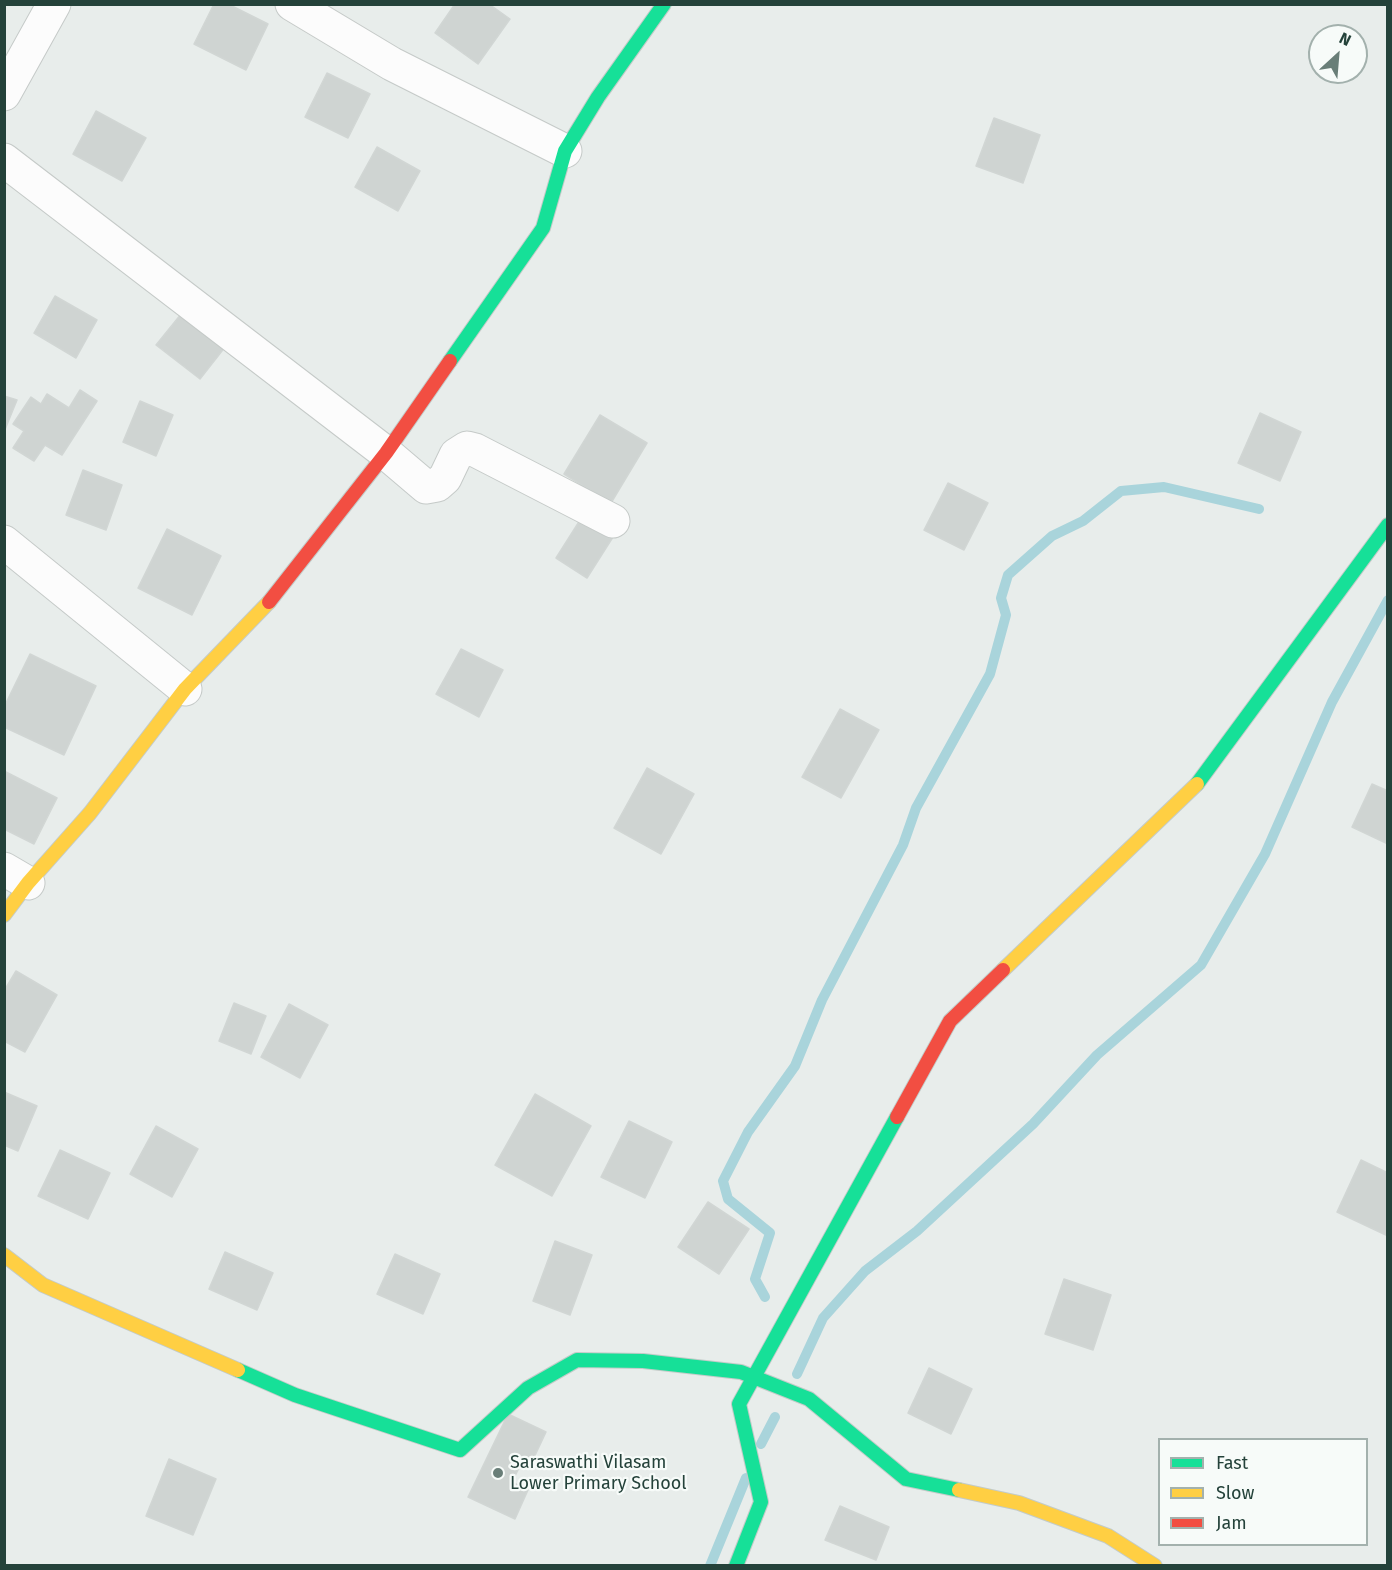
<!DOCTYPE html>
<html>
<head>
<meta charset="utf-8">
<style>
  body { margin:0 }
  #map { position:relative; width:1392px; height:1570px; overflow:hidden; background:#e8edeb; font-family:"Fira Sans",sans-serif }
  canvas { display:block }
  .frame { position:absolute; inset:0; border:6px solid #24423a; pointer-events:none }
  .legend { position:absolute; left:1158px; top:1438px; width:210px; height:108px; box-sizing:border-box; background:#f7fbf9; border:2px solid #a3b1ad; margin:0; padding:8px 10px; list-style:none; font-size:18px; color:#24423a }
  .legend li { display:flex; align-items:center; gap:12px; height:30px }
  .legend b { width:30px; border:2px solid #a3b1ad }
  .north { position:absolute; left:1308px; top:24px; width:60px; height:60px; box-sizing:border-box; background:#f7fbf9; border:2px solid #a3b1ad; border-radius:50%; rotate:26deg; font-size:16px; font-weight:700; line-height:24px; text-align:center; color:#24423a }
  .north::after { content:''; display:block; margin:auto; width:21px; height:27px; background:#697e78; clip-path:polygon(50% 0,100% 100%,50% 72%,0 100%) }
</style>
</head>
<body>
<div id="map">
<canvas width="1392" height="1570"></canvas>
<div class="frame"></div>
<ul class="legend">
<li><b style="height:8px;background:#16e098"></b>Fast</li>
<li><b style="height:8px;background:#ffcf43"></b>Slow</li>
<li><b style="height:8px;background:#f24e42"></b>Jam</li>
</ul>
<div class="north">N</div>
</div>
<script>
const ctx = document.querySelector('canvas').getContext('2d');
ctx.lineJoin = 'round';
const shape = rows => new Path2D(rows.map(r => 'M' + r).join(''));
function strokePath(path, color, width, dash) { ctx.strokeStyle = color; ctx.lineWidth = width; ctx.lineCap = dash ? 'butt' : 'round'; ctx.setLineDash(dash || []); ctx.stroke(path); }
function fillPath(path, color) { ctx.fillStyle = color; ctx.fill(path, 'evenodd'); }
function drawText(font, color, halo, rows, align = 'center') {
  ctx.font = font + ' "Fira Sans",sans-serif'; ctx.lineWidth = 4.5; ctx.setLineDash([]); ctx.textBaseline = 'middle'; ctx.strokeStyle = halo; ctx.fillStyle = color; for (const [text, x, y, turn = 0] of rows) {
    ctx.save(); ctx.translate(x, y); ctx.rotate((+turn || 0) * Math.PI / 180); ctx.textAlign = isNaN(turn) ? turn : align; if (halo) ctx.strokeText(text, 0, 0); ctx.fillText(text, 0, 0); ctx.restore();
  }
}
strokePath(shape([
  [765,1297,755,1279,770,1233,728,1199,723,1181,748,1132,795,1066,822,1000,903,845,916,808,990,674,1006,615,1001,598,1008,575,1052,536,1083,521,1121,491,1164,487,1259,509],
  [797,1374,823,1318,865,1271,917,1231,1033,1124,1097,1055,1201,965,1265,854,1332,702,1388,600],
  [761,1444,775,1417],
  [710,1566,746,1478]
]), '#a9d4db', 10);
const building = shape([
  [214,4,228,4,268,24,246,70,194,44,214,4],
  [455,4,489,4,510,19,478,64,435,33,455,4],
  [327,73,370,94,348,138,305,117,327,73],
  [96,111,146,138,122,181,73,154,96,111],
  [994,118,1040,135,1023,183,976,166,994,118],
  [377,147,420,171,398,211,355,187,377,147],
  [55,296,97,320,76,358,34,333,55,296],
  [186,308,229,342,200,379,156,345,186,308],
  [80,390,97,401,62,455,45,445,34,461,13,448,24,431,13,424,31,397,41,404,47,394,69,408,80,390],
  [4,396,17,400,4,432,4,396],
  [140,401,173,415,156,456,123,442,140,401],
  [1260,413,1301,432,1280,481,1238,463,1260,413],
  [600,415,647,443,611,503,564,474,600,415],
  [83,470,122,485,106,530,66,515,83,470],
  [948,483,988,503,964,550,924,530,948,483],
  [582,517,613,537,587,578,556,558,582,517],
  [167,529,221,556,192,615,138,588,167,529],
  [461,649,503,670,479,717,436,694,461,649],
  [30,654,96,686,64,755,4,727,4,707,30,654],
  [840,709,879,730,841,798,802,777,840,709],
  [647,768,694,794,661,854,614,828,647,768],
  [4,771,57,798,34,844,4,829,4,771],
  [1372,784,1388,791,1388,844,1352,827,1372,784],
  [16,971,57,995,25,1052,4,1041,4,991,16,971],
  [234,1003,266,1016,251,1054,219,1041,234,1003],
  [289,1004,328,1025,300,1078,261,1057,289,1004],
  [4,1092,37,1106,18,1151,4,1145,4,1092],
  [535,1094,591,1126,552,1196,495,1165,535,1094],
  [629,1121,672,1142,645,1198,601,1177,629,1121],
  [156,1126,198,1149,172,1197,130,1174,156,1126],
  [60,1150,110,1173,88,1219,38,1196,60,1150],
  [1361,1160,1388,1173,1388,1236,1337,1212,1361,1160],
  [708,1202,749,1229,719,1274,678,1247,708,1202],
  [555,1241,592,1255,570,1315,533,1301,555,1241],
  [225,1252,273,1273,257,1310,209,1289,225,1252],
  [395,1254,440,1274,423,1314,377,1294,395,1254],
  [1064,1279,1111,1295,1093,1350,1045,1334,1064,1279],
  [929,1368,972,1389,951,1434,908,1413,929,1368],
  [508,1414,546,1432,531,1464,523,1460,512,1482,528,1490,515,1519,468,1497,508,1414],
  [169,1459,216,1479,193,1535,146,1516,169,1459],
  [840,1506,889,1527,876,1560,825,1540,840,1506]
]);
fillPath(building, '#cfd4d2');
strokePath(building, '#d1d6d4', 1.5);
const street = shape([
  [292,4,392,64,565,151],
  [4,94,54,4],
  [4,160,386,453,426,487,437,485,445,478,456,455,467,448,475,450,613,521],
  [4,542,185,689],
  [4,869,28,883]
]);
const fast = shape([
  [450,361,543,228,565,151,598,97,664,4],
  [1197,784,1388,525],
  [238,1370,295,1395,460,1450,528,1388,577,1360,643,1361,741,1372,809,1399,906,1479,959,1490],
  [736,1566,761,1502,739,1404,897,1117]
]);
const slow = shape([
  [4,915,28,883,90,813,185,689,269,602],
  [1003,970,1197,784],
  [4,1255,43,1285,238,1370],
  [959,1490,1019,1503,1108,1536,1155,1566]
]);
const jam = shape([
  [269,602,386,453,450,361],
  [897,1117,950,1021,1003,970]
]);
strokePath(street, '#c5cac8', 35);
strokePath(fast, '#c3cbc8', 16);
strokePath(slow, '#c3cbc8', 16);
strokePath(jam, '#c3cbc8', 16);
strokePath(street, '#fcfcfc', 33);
strokePath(fast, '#16e098', 14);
strokePath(slow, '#ffcf43', 14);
strokePath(jam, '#f24e42', 14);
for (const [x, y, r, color] of [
  [498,1473,6,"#697e78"]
]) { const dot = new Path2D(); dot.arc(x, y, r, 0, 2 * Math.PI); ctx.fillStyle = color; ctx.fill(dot); strokePath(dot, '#f7fbf9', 2); }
drawText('18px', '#24423a', '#f7fbf9', [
  ["Saraswathi Vilasam",510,1463],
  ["Lower Primary School",510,1484]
], 'left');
</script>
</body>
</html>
